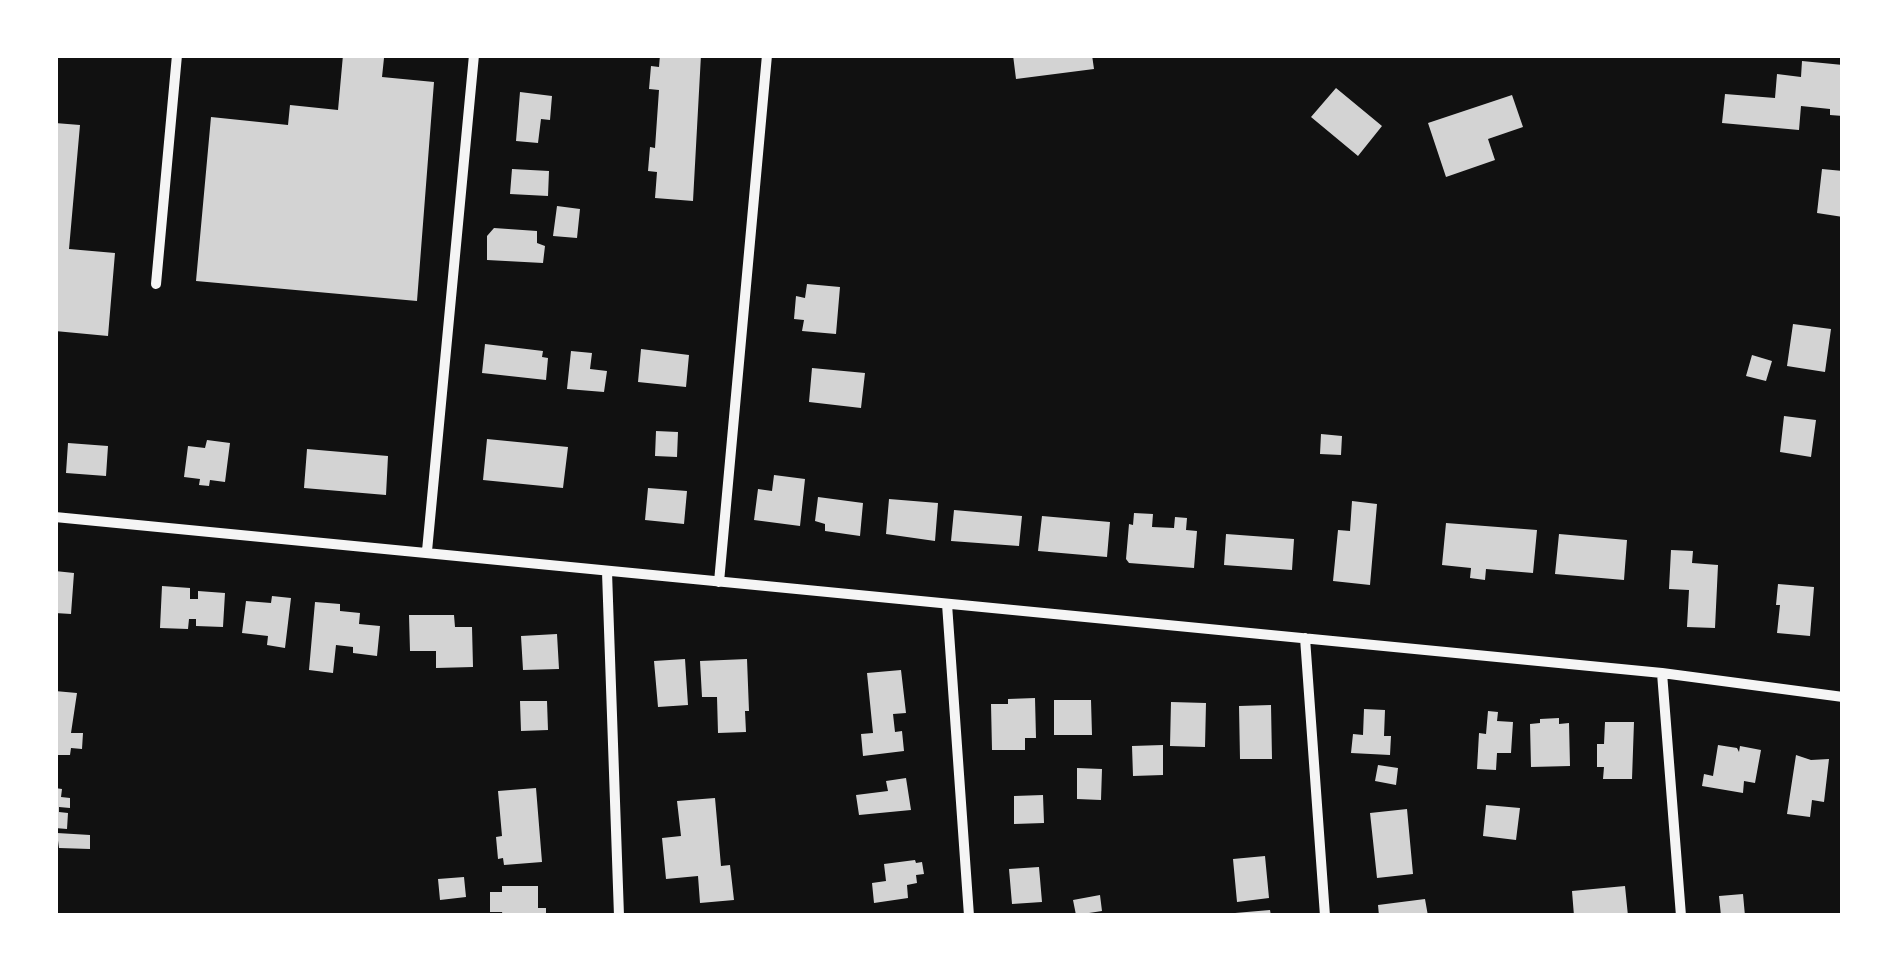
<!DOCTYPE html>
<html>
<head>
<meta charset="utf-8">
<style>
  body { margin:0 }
  #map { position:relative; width:1898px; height:971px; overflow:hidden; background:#111; font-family:"PT Sans Narrow",sans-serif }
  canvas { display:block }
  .frame { position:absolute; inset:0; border:58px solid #fff; pointer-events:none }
</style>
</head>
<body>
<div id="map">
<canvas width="1898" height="971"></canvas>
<div class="frame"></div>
</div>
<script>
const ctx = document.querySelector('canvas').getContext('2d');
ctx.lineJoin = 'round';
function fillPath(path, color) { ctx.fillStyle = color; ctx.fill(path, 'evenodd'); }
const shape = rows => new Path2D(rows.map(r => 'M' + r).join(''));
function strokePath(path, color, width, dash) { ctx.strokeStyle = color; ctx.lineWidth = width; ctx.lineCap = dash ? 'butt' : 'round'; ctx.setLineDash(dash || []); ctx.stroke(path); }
fillPath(shape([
  [343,55,384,58,382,77,434,82,417,301,196,281,211,117,288,125,290,105,338,110],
  [660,55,701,55,693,201,655,198,657,172,648,171,650,147,655,148,659,90,649,89,651,66,659,67],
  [1013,55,1092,55,1094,69,1016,79],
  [1802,61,1843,65,1843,116,1830,115,1830,109,1801,106,1799,130,1722,123,1725,94,1775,98,1777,74,1801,77],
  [1336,88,1382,126,1358,156,1311,117],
  [520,92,552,96,550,120,541,119,538,143,516,141],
  [1512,95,1523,127,1488,139,1495,160,1446,177,1428,123],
  [55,123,80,125,69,249,115,253,108,336,55,331],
  [512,169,549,171,548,196,510,194],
  [1822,169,1843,171,1843,217,1817,213],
  [557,206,580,209,577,238,553,236],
  [494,228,537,231,537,243,545,246,543,263,487,260,487,236],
  [807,284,840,287,836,334,802,331,804,320,794,319,796,296,805,298],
  [1793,324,1831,329,1825,372,1787,366],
  [485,344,543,351,542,357,548,358,546,380,482,373],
  [641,349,689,355,686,387,638,382],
  [571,351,592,353,590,369,607,371,604,392,567,389],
  [1752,355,1772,361,1766,381,1746,376],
  [812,368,865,373,861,408,809,402],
  [1784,416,1816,420,1811,457,1780,452],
  [656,431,678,432,677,457,655,456],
  [1321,434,1342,436,1341,455,1320,454],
  [487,439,568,447,563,488,483,480],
  [207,440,230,443,225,482,210,480,209,486,199,485,200,479,184,477,188,446,205,448],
  [68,443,108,446,106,476,66,473],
  [307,449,388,456,386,495,304,488],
  [774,475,805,479,800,526,754,520,758,489,772,491],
  [648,488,687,491,684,524,645,520],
  [818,497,863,503,860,536,825,531,825,524,815,521],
  [889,499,938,503,935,541,886,534],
  [1352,501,1377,504,1370,585,1333,581,1338,530,1350,531],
  [954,510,1022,516,1019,546,951,541],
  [1134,513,1153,514,1152,527,1174,528,1175,517,1187,518,1186,530,1197,531,1194,568,1129,563,1126,559,1129,524,1133,525],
  [1042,516,1110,522,1107,557,1038,551],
  [1446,523,1537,530,1533,573,1486,569,1485,580,1470,578,1471,568,1442,565],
  [1226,534,1294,539,1292,570,1224,565],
  [1559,534,1627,540,1624,580,1555,574],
  [1671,550,1693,551,1692,563,1718,565,1715,628,1687,627,1689,590,1669,589],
  [55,571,74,573,71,614,55,613],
  [1778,584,1814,587,1810,636,1777,633,1780,605,1776,605],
  [162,586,190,588,190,599,198,599,198,591,225,593,223,627,196,626,196,619,189,619,188,629,160,628],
  [272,596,291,598,285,648,267,645,268,636,242,633,246,601,271,603],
  [315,602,340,604,340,611,360,613,359,624,380,626,377,656,353,653,353,647,336,645,333,673,309,670],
  [409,615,454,615,455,627,472,627,473,667,436,668,436,651,410,651],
  [557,634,559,669,523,670,521,636],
  [685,659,688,705,658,707,654,661],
  [747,659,749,711,745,711,746,732,718,733,717,697,702,697,700,661],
  [901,670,906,713,893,714,895,732,902,731,904,751,863,756,861,734,873,733,867,673],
  [55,691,77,693,71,733,83,733,82,749,71,748,70,755,55,755],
  [1035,698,1036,738,1025,738,1025,750,992,750,991,704,1008,704,1008,699],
  [1054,700,1091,700,1092,735,1054,735],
  [520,701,547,701,548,730,521,731],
  [1171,702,1206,703,1205,747,1170,746],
  [1271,705,1272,759,1240,759,1239,706],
  [1364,709,1385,710,1384,736,1391,736,1390,755,1351,753,1353,734,1363,735],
  [1488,711,1498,712,1497,721,1513,722,1511,753,1497,753,1496,770,1477,769,1479,733,1486,734],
  [1559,718,1559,724,1569,723,1570,766,1531,767,1530,724,1540,723,1540,719],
  [1605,722,1634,722,1632,779,1603,779,1604,767,1597,767,1597,744,1604,744],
  [1163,745,1163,775,1133,776,1132,746],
  [1718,745,1737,748,1739,752,1740,746,1761,750,1755,783,1744,781,1743,793,1702,786,1704,774,1713,776],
  [1796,755,1811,760,1829,759,1824,802,1812,800,1810,817,1787,814],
  [1378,765,1398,768,1396,785,1375,781],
  [1077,768,1102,769,1101,800,1077,799],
  [906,778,911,810,859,815,856,795,888,791,886,781],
  [55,788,62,789,61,797,70,798,70,808,59,807,59,812,68,813,67,829,55,828],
  [536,788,542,862,504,865,503,858,498,859,496,837,502,836,498,791],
  [1043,795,1044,823,1014,824,1014,796],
  [715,798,721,866,730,865,734,900,700,903,698,876,666,879,662,838,681,836,677,801],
  [1486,805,1520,808,1516,840,1483,836],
  [1407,809,1413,874,1377,878,1370,813],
  [57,833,90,835,90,849,59,848],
  [1265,856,1269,898,1237,902,1233,859],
  [915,860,916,863,922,862,924,874,916,875,917,883,907,885,908,898,874,903,872,883,886,881,884,864],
  [1039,867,1042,902,1012,904,1009,869],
  [464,877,466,897,440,900,438,879],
  [502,886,538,886,538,908,546,908,546,916,503,916,502,912,490,912,490,892,502,892],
  [1625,886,1628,916,1574,916,1572,891],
  [1743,894,1745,916,1721,916,1719,896],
  [1100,895,1102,911,1076,915,1073,900],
  [1425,899,1428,916,1379,916,1378,905],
  [1270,910,1271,916,1235,916,1235,913]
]), '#d3d3d3');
strokePath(shape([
  [156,284,177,55],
  [55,517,1662,673,1843,697],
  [427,551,474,55],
  [607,572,619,916],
  [719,582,767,55],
  [947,604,969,916],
  [1305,638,1325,916],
  [1662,673,1681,916]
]), '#f5f5f5', 10);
</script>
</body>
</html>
